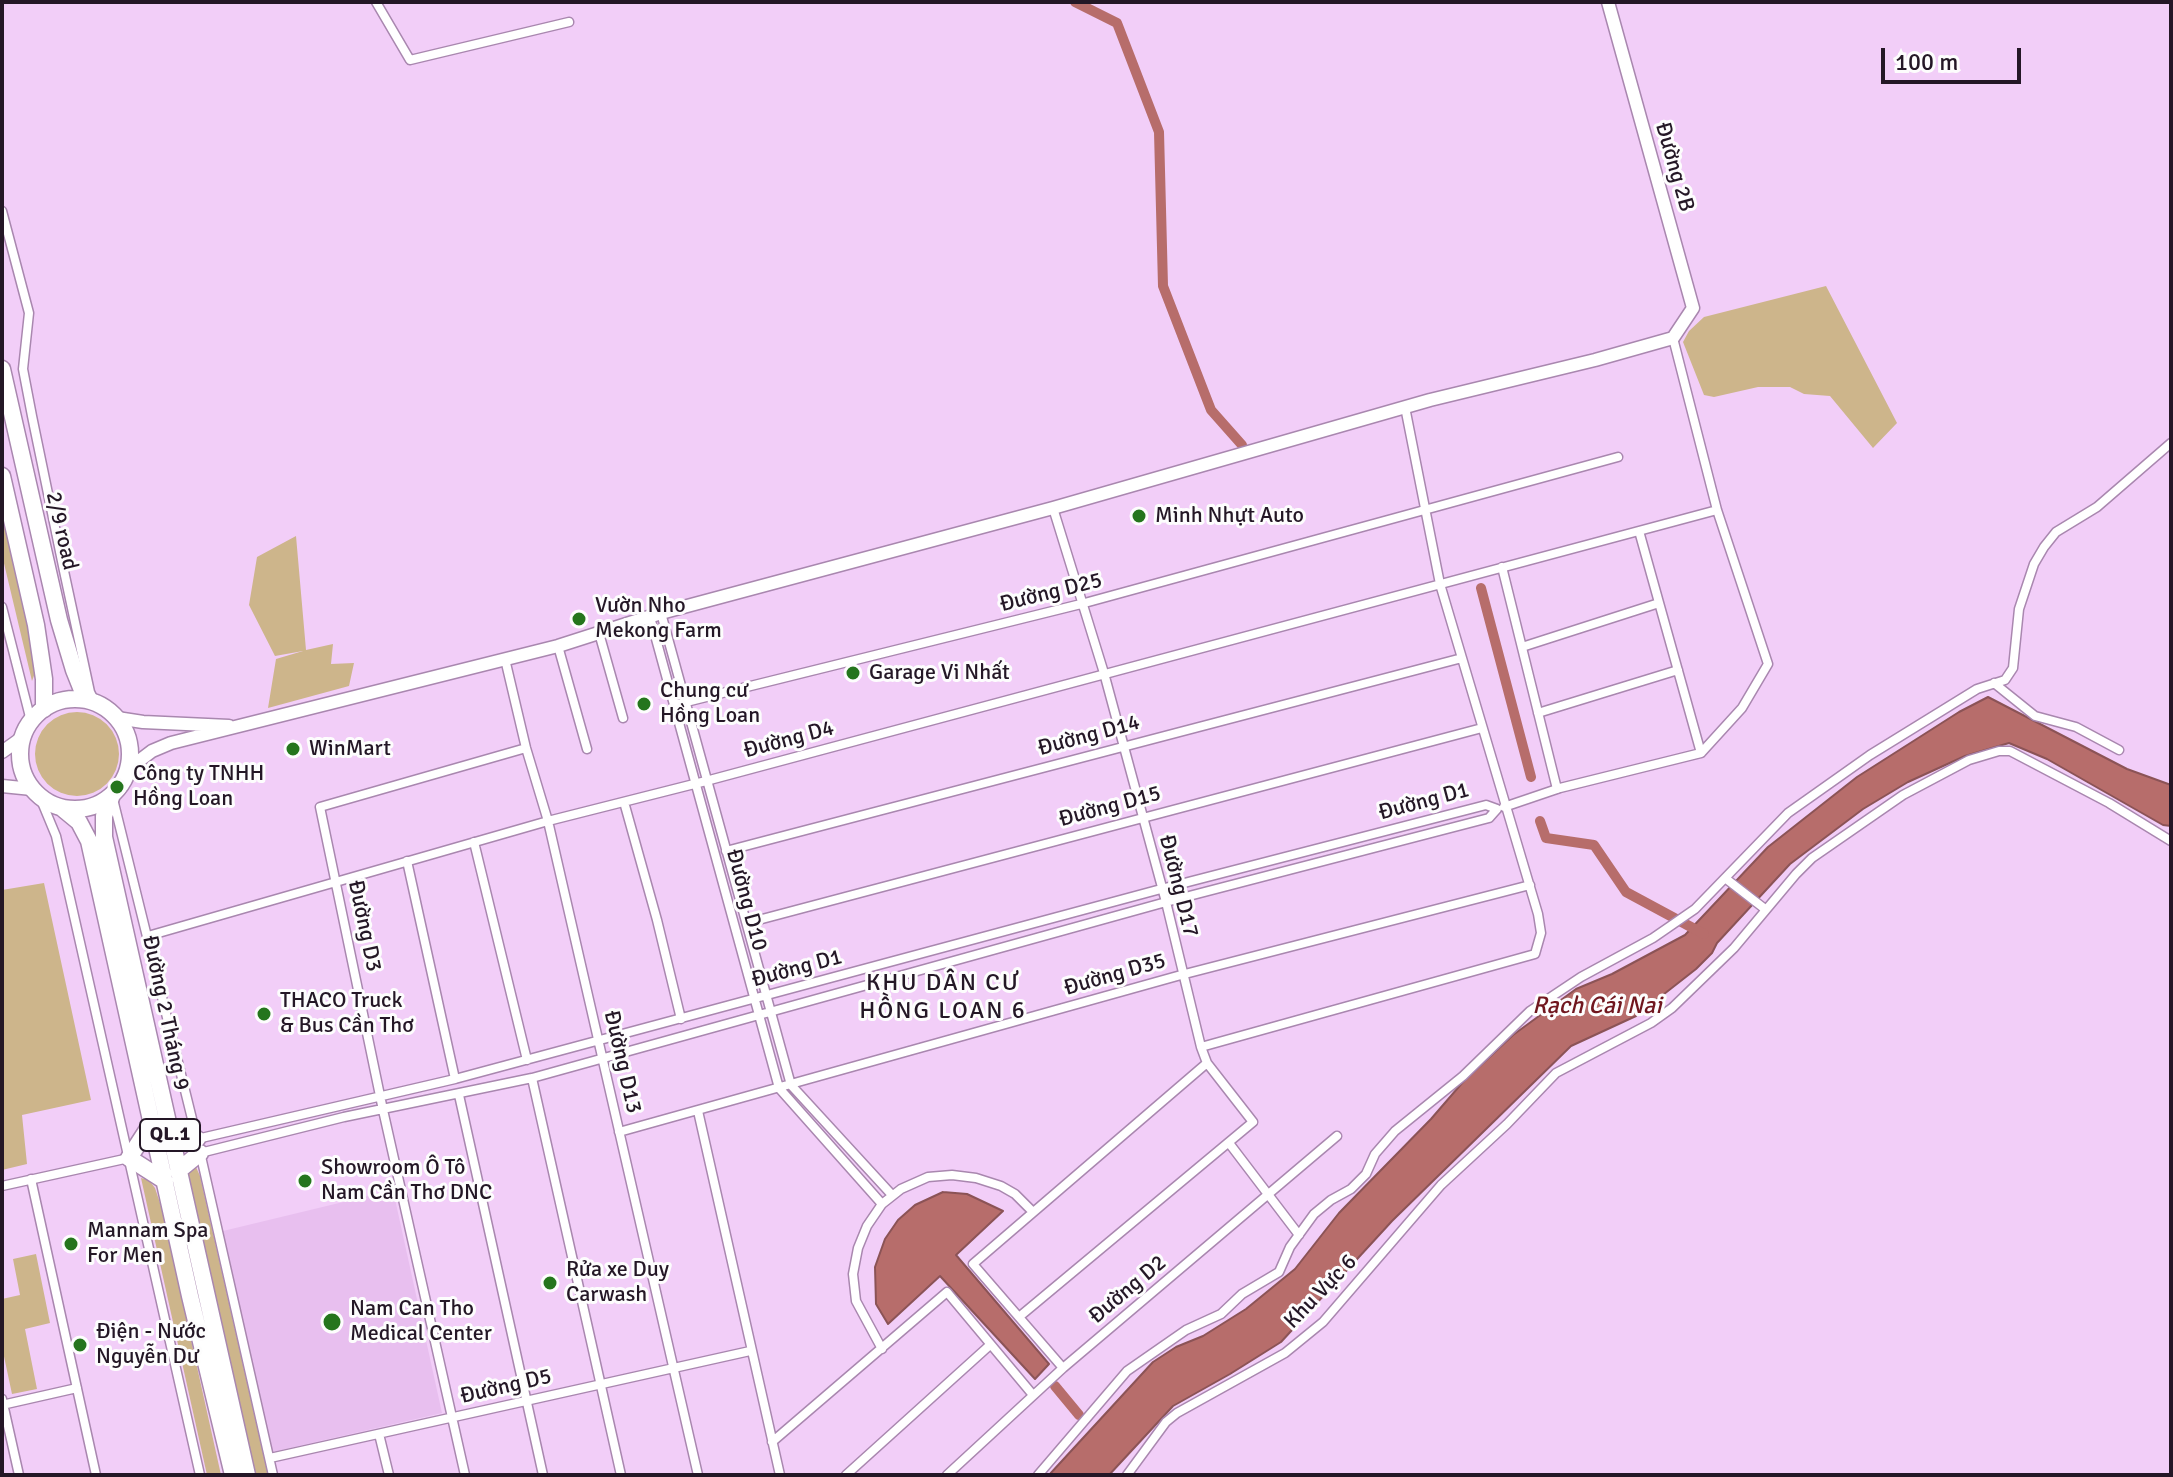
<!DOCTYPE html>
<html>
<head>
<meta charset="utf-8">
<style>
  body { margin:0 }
  #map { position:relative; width:2173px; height:1477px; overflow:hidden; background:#f2cef8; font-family:Signika,sans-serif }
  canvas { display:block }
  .frame { position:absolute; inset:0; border:4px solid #241726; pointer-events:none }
  .scale { position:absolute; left:1881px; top:48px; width:140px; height:36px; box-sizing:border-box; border:4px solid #241726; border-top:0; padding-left:10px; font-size:24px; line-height:28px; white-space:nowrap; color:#241726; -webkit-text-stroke:6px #fdfdfd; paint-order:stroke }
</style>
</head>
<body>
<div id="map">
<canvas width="2173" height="1477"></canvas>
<div class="frame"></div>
<div class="scale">100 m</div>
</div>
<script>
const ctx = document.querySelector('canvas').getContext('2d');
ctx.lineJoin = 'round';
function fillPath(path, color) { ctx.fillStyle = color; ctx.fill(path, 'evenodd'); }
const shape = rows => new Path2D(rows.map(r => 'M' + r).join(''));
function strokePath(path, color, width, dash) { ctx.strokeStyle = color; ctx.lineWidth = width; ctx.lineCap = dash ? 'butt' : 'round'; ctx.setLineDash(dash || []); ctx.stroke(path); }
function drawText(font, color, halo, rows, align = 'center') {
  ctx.font = font + ' Signika,sans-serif'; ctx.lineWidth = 6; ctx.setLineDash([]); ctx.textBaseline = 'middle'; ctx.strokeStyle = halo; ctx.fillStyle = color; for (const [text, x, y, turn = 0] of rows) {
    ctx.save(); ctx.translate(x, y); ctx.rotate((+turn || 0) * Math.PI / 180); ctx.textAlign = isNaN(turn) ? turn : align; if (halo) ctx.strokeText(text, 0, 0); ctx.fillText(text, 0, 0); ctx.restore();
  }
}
fillPath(shape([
  [393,1190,442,1413,272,1452,223,1231]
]), '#e8bfef');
fillPath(shape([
  [1826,286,1897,423,1873,448,1830,396,1804,394,1790,387,1758,387,1714,397,1704,395,1683,342,1689,331,1704,317],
  [2,498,34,642,35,673,32,681,2,555],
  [296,536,306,650,333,644,331,664,354,663,349,686,268,708,276,659,303,651,275,656,249,605,257,557],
  '35 754a42 42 0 1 1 84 0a42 42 0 1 1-84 0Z',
  [44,883,91,1100,22,1115,27,1164,2,1170,2,890],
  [192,1167,196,1167,200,1176,268,1475,254,1475,188,1171],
  [141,1178,149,1180,155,1188,162,1209,221,1475,207,1475],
  [36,1254,50,1323,25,1329,37,1389,12,1394,2,1347,2,1299,20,1295,13,1259]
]), '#cdb58b');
const water = shape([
  [1988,697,2127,769,2171,785,2171,826,2163,825,2047,759,2009,743,1965,756,1908,782,1863,809,1790,864,1717,943,1712,953,1696,969,1636,1016,1571,1046,1392,1221,1281,1342,1230,1374,1173,1406,1109,1475,1049,1475,1153,1362,1176,1347,1203,1336,1246,1309,1295,1269,1339,1213,1431,1119,1463,1082,1513,1035,1576,989,1612,974,1685,935,1768,847,1857,777,1959,712,1988,697],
  [943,1192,967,1194,1003,1211,956,1255,1049,1364,1035,1379,940,1276,888,1324,876,1304,875,1267,885,1239,898,1220,915,1205,943,1192]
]);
fillPath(water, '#b76d6b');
strokePath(water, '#8b5356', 2);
strokePath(shape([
  [1075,2,1117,23,1159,132,1163,286,1211,410,1242,445],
  [1481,588,1531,777],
  [1540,821,1546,838,1594,845,1626,892,1704,934],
  [1055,1386,1079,1415]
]), '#b76d6b', 10);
const street = shape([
  [376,2,410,60,569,22],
  [2,211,29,313,23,369,32,416,64,571,90,692,95,702],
  [1639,531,1701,753],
  [1502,567,1557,789],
  [2,607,31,721],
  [661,613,791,1085,892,1195],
  [650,617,779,1088,882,1204],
  [599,633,623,718],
  [558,646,587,749],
  [1522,647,1659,603],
  [505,659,526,748,548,821,698,1475],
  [1994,683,2035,716,2076,727,2119,750],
  [674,705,1081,604,1618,457],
  [1538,713,1678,670],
  [39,795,56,836,200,1475],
  [113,799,197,1139],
  [624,802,657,920,681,1019],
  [1504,807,1560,788,1701,753,1742,708,1768,664,1717,510,1673,338],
  [474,842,527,1060],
  [726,851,1462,658],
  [407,861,455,1079],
  [1725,878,1765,909],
  [747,923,1482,728],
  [148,936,548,821,706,781,1717,510],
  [1201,1047,1535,954,1541,933,1538,914,1440,584,1405,407],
  [532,1078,621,1475],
  [459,1095,543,1475],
  [698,1111,780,1475],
  [619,1132,1181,975,1530,885],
  [197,1139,455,1079,1161,889,1486,805,1497,809,1489,818,1166,902,532,1078,344,1117,200,1153],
  [1229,1143,1299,1235],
  [200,1152,273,1475],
  [31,1179,96,1475],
  [2,1186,129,1158],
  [1019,1317,1253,1122,1207,1063,1201,1047,1166,902,1104,673,1053,508],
  [882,1349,856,1301,853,1274,858,1248,867,1226,882,1204,901,1189,928,1177,952,1175,976,1178,1001,1186,1015,1194,1033,1212],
  [1063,1368,973,1264,1207,1063],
  [2,1399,19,1475],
  [2,1405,77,1388],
  [379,1434,389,1475],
  [772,1442,947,1292,1033,1395],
  [270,1458,750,1351],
  [465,1475,383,1110,320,807,526,748],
  [846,1475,990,1345],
  [947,1475,1063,1368,1337,1136],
  [1038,1475,1127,1371,1186,1330,1221,1314,1242,1294,1279,1272,1290,1247,1314,1214,1331,1200,1351,1189,1366,1174,1375,1154,1395,1131,1463,1076,1530,1011,1581,977,1653,938,1695,909,1788,813,1870,755,1977,689,2005,680,2013,668,2019,609,2034,564,2044,547,2056,532,2097,507,2171,443],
  [1127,1475,1166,1422,1177,1413,1285,1353,1323,1322,1441,1185,1507,1124,1556,1073,1651,1023,1672,1008,1734,948,1796,874,1812,858,1903,795,1969,760,1999,751,2010,751,2109,803,2171,841]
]);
const secondary = shape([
  [117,718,143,722,229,726],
  [2,752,23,737],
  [127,770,152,751,171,743,558,646,661,613,1053,508,1430,400,1595,360,1673,338,1693,308,1608,2],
  [2,786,32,789]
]);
const highway = shape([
  [2,369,59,620,74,670,86,700],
  [2,476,36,625,44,679,44,709],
  '20 754a55 55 0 1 1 110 0a55 55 0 1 1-110 0Z',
  [112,795,104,816,104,837,247,1475],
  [62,808,79,822,89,841,190,1296,233,1475],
  [153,1121,129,1158,165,1181],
  [167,1124,197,1139],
  [178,1171,200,1153]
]);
strokePath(street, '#a987af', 11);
strokePath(secondary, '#a987af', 15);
strokePath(highway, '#a987af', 19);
strokePath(street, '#fff', 8);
strokePath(secondary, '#fff', 12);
strokePath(highway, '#fff', 16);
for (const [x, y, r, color] of [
  [1139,516,8,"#25751d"],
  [579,619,8,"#25751d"],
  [853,673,8,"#25751d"],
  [644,704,8,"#25751d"],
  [293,749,8,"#25751d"],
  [117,787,8,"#25751d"],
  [264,1014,8,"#25751d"],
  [305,1181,8,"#25751d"],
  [71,1244,8,"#25751d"],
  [550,1283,8,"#25751d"],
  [332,1322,10,"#25751d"],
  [80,1345,8,"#25751d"]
]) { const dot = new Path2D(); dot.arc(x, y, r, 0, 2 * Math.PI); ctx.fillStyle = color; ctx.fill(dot); strokePath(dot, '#fdfdfd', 3); }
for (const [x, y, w] of [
  [170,1135,60]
]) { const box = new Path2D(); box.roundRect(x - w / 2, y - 16, w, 32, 6); ctx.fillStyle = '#fdfdfd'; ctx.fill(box); strokePath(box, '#241726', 2); }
drawText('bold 20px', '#241726', null, [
  ["QL.1",170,1135]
]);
drawText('22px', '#241726', '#fdfdfd', [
  ["Đường 2B",1674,167,74],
  ["2/9 road",61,531,77],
  ["Đường D25",1051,593,-14],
  ["Đường D14",1089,736,-15],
  ["Đường D4",789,740,-15],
  ["Đường D1",1424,802,-15],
  ["Đường D15",1110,807,-15],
  ["Đường D17",1178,886,76],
  ["Đường D10",746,900,75],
  ["Đường D3",364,926,78],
  ["Đường D1",797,969,-15],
  ["Đường D35",1115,975,-16],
  ["Đường 2 Tháng 9",165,1013,78],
  ["Đường D13",622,1062,77],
  ["Đường D2",1128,1290,-40],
  ["Khu Vực 6",1321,1292,-46],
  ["Đường D5",506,1387,-13]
]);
drawText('22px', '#241726', '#fdfdfd', [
  ["Minh Nhựt Auto",1155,516],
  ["Vườn Nho",595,606],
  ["Mekong Farm",595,631],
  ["Garage Vi Nhất",869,673],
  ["Chung cư",660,691],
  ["Hồng Loan",660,716],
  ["WinMart",309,749],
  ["Công ty TNHH",133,774],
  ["Hồng Loan",133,799],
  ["THACO Truck",280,1001],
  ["& Bus Cần Thơ",280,1026],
  ["Showroom Ô Tô",321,1168],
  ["Nam Cần Thơ DNC",321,1193],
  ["Mannam Spa",87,1231],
  ["For Men",87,1256],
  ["Rửa xe Duy",566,1270],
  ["Carwash",566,1295],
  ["Nam Can Tho",350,1309],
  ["Medical Center",350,1334],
  ["Điện - Nước",96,1332],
  ["Nguyễn Dư",96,1357]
], 'left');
ctx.letterSpacing = '2px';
drawText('24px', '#241726', '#fdfdfd', [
  ["KHU DÂN CƯ",943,984],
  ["HỒNG LOAN 6",943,1012]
]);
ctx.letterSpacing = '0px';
drawText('italic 24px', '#70161e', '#fdfdfd', [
  ["Rạch Cái Nai",1597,1007]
]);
</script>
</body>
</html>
